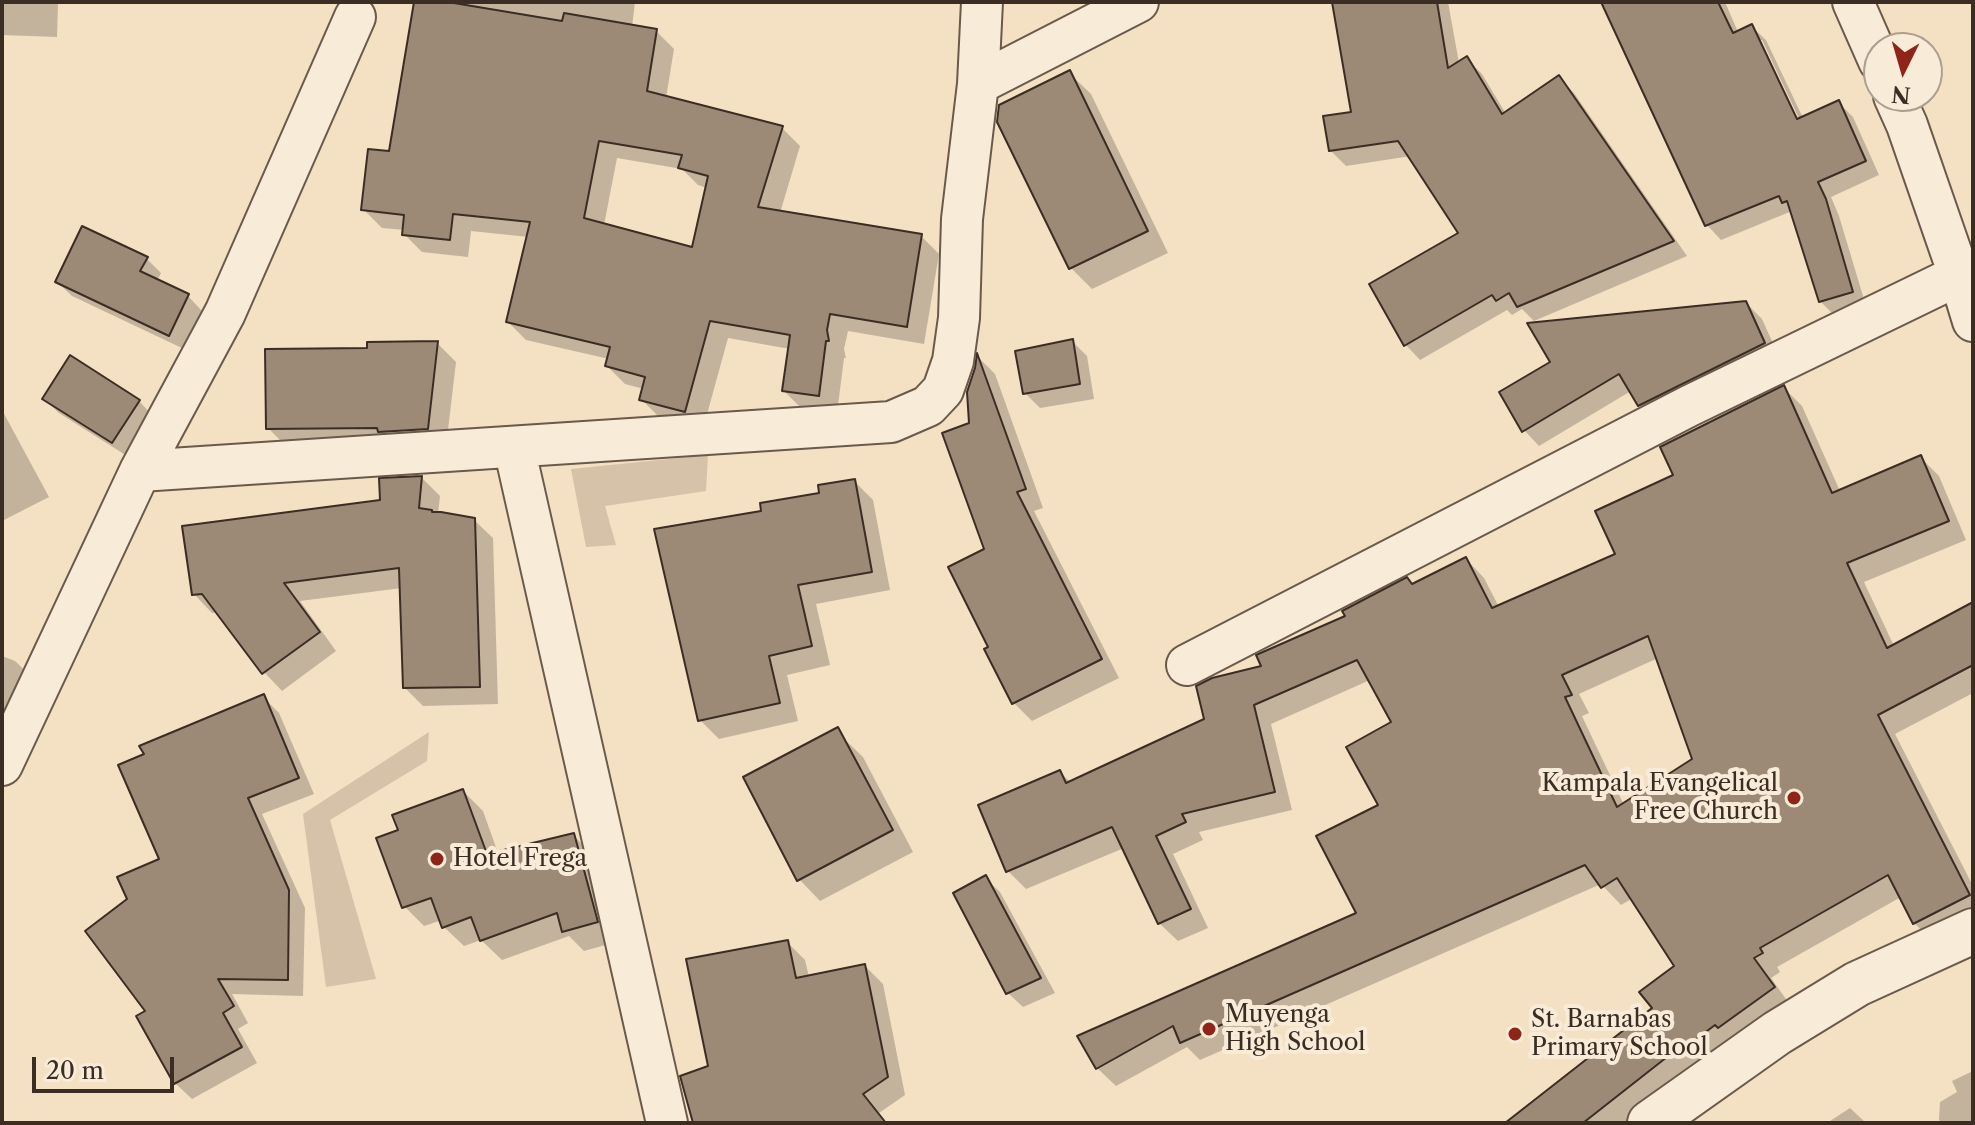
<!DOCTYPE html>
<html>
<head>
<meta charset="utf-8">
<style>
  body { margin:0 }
  #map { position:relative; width:1975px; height:1125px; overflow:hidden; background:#f4e0c3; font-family:"Libre Caslon Text",serif }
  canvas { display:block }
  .frame { position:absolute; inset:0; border:4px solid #3c2d24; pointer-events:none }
  .north { position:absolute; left:1863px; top:32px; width:80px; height:80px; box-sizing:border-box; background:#f8ebd8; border:2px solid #ad9f90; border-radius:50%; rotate:185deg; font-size:22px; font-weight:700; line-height:32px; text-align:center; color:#3c2d24 }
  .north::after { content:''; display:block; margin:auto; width:28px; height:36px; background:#8f2418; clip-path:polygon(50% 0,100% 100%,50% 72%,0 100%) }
  .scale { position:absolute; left:32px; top:1057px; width:142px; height:36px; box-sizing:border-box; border:4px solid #3c2d24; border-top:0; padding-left:10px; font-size:24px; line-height:28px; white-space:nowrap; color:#3c2d24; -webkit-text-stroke:6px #f8ebd8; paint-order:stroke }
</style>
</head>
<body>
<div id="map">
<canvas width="1975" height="1125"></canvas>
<div class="frame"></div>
<div class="north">N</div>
<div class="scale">20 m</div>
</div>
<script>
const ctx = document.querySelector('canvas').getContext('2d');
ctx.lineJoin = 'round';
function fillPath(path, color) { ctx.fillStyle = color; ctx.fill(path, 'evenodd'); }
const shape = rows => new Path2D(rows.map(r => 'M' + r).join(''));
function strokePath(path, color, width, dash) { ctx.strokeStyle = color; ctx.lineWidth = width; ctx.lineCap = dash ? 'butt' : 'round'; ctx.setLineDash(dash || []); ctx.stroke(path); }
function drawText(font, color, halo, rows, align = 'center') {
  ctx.font = font + ' "Libre Caslon Text",serif'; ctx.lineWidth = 8; ctx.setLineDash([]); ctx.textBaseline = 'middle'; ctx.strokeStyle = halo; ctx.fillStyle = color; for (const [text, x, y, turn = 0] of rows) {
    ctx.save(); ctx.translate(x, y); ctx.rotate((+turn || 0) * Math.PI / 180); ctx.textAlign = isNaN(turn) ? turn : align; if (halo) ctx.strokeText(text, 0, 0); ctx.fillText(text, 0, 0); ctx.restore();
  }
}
fillPath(shape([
  [708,455,706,491,605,506,616,545,586,547,571,469],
  [429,732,427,761,330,820,376,979,326,987,303,814]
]), '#d5c2a8');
fillPath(shape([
  [2,2,58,2,57,37,2,35],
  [416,2,436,2,467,7,468,2,635,2,632,27,656,31,674,49,666,98,782,128,800,146,780,213,921,236,939,254,924,344,848,331,844,349,846,358,844,358,837,413,802,409,784,391,790,349,728,338,703,429,660,418,642,400,644,389,625,384,607,366,609,359,526,340,508,322,529,237,471,231,468,257,422,252,404,234,405,230,382,228,364,210,391,153],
  [617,158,682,169,698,185,707,188,693,249,604,225],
  [1358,2,1448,2,1459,63,1467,59,1482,74,1506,114,1559,78,1574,93,1687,256,1534,321,1522,309,1512,315,1507,310,1420,360,1405,344,1461,233,1411,156,1346,166,1330,150,1353,114],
  [1603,2,1725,2,1738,32,1751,26,1766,40,1803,118,1838,102,1853,117,1879,175,1831,197,1839,216,1866,306,1835,316,1820,301,1792,211,1721,240,1707,225],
  [1757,40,1762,40,1803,127,1800,128],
  [1069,73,1091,94,1168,253,1092,289,1071,268],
  [147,259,161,273,157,281,188,296,202,311,184,349,72,296,57,282],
  [1746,303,1762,319,1780,359,1655,421,1640,405,1631,391,1539,446,1524,430,1502,392],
  [1072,341,1087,356,1094,399,1040,408,1025,393],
  [437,343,456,362,446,447,287,447,268,428,369,350],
  [979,358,995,374,1043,508,1034,511,1119,678,1032,721,1014,703,991,648,987,550,971,425],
  [1784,388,1802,406,1840,491,1921,458,1939,476,1966,540,1864,582,1894,646,1973,604,1973,693,1895,734,1973,886,1973,921,1933,941,1914,923,1901,897,1777,967,1780,972,1771,978,1791,1006,1701,1064,1625,1123,1508,1123,1654,1008,1676,967,1633,898,1621,905,1601,884,1200,1060,1187,1047,1116,1086,1097,1068,1359,914,1381,806,1394,723,1370,680,1271,724,1292,810,1199,832,1203,840,1173,854,1208,928,1178,941,1159,923,1124,848,1026,889,1008,871,1060,772,1071,783,1206,720,1264,668,1413,586,1466,559,1484,578,1499,607,1618,555,1676,476],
  [1658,658,1694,760,1624,805,1582,716,1589,713,1579,694],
  [44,399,139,401,153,416,127,456,59,413],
  [2,410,49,497,2,521],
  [422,478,440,496,438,514,474,520,493,538,498,704,423,706,405,688,402,588,300,601,336,651,282,691,264,672,218,612,212,613,194,594,382,501],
  [854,481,873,500,890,590,816,604,830,665,787,675,798,721,719,739,700,720,821,494],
  [2,656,15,661,37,682,2,768],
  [263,697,279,713,314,794,262,814,305,908,303,996,232,994,248,1023,238,1029,257,1063,192,1099,175,1083,148,1012,130,900,161,860],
  [841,736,863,757,913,852,820,901,799,879],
  [463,791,483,811,498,853,573,835,593,855,616,942,584,951,569,936,502,960,481,940,464,946,444,927,442,920,424,926,404,906,400,831],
  [985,878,1000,892,1055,993,1023,1007,1008,993],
  [787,942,805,960,809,977,865,966,883,984,905,1095,879,1113,887,1123,695,1123,710,1068],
  [1973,1071,1973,1123,1942,1123,1939,1120,1940,1102,1957,1092,1952,1081],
  [1850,1108,1866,1123,1827,1123]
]), '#0003');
const building = shape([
  [414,2,448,2,562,21,564,13,657,29,647,91,783,126,758,207,922,234,907,327,830,314,827,330,829,341,826,341,819,396,782,391,790,335,710,321,685,412,639,400,645,377,605,366,610,347,506,322,530,222,453,214,450,240,402,235,404,215,361,210,368,149,389,151,414,2],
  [599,141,682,155,678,168,708,176,692,247,584,218,599,141],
  [1332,2,1437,2,1448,68,1467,56,1502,114,1559,75,1674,241,1517,307,1509,293,1496,301,1492,295,1404,346,1369,284,1458,233,1398,141,1329,151,1323,116,1351,112,1332,2],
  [1601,2,1718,2,1733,33,1752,24,1797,119,1839,100,1866,161,1818,182,1826,199,1853,292,1819,302,1787,201,1782,203,1779,196,1705,226,1601,2],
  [1070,70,1148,231,1069,269,997,122,999,105,1070,70],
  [82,226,148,257,140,271,189,294,169,336,55,282,82,226],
  [1746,301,1765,343,1638,406,1619,374,1522,432,1499,392,1550,362,1527,323,1746,301],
  [1073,339,1080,384,1023,394,1015,351,1073,339],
  [438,341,428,429,378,432,377,428,266,429,265,349,367,348,367,342,438,341],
  [977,353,1026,489,1017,492,1102,659,1012,704,984,649,988,647,948,567,984,549,942,433,969,423,967,392,975,368,977,353],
  [70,355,140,400,112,443,42,399,70,355],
  [1784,385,1832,493,1921,455,1949,521,1847,563,1887,648,1973,602,1973,665,1878,715,1970,895,1913,924,1888,875,1760,948,1763,953,1754,958,1775,987,1718,1028,1715,1025,1683,1049,1681,1046,1583,1123,1505,1123,1652,1008,1639,992,1674,966,1617,878,1601,888,1585,865,1180,1043,1173,1026,1096,1069,1077,1036,1356,913,1316,836,1378,805,1346,747,1391,722,1357,660,1254,705,1275,792,1182,814,1186,822,1156,836,1191,909,1158,924,1112,827,1006,872,978,805,1060,770,1066,783,1204,719,1196,686,1212,678,1261,666,1256,655,1345,616,1342,611,1407,577,1412,584,1466,557,1492,608,1615,554,1595,511,1673,475,1660,447,1784,385],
  [1648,636,1692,759,1617,807,1565,697,1572,695,1562,675,1648,636],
  [422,476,419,508,432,510,432,512,441,512,475,518,480,687,403,688,399,568,284,583,320,632,262,674,202,594,192,595,182,526,380,500,379,478,422,476],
  [855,479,872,572,798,585,812,646,769,656,780,703,698,721,654,529,761,511,760,503,819,493,818,485,855,479],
  [264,694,299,778,248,798,289,890,288,980,218,979,234,1006,223,1013,242,1047,174,1084,136,1016,145,1011,85,931,127,899,117,877,159,859,118,765,144,754,139,746,264,694],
  [838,727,893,830,797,881,743,777,838,727],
  [463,789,487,854,574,833,598,922,562,932,557,913,480,941,471,917,442,928,431,898,402,908,376,838,398,830,392,815,463,789],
  [986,875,1041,978,1006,994,953,893,986,875],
  [788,940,796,978,865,964,888,1077,863,1094,886,1123,693,1123,680,1076,708,1066,686,959,788,940]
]);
fillPath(building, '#9c8a77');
strokePath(building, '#3c2d24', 2);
const minor = shape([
  [1853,2,1879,61],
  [978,84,1138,2],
  [1894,96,1907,125,1959,275,1973,321],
  [514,447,667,1123],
  [140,471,891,422,928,406,943,390,953,361,959,318,962,219,978,84,982,2],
  [1187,665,1689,406,1959,275],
  [2,765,140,471,225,313,355,17]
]);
const tertiary = shape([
  [1650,1123,1777,1033,1857,984,1973,931]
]);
strokePath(minor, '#6a5a4c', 44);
strokePath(tertiary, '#6a5a4c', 48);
strokePath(minor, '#f8ebd8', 40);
strokePath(tertiary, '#f8ebd8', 44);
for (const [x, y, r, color] of [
  [1794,798,8,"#8f2418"],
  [437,859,8,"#8f2418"],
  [1209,1029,8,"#8f2418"],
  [1515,1034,8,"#8f2418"]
]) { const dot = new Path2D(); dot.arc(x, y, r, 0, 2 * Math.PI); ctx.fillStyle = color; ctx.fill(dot); strokePath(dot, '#f8ebd8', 3); }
drawText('24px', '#3c2d24', '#f8ebd8', [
  ["Kampala Evangelical",1778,784,"right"],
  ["Free Church",1778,812,"right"],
  ["Hotel Frega",453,859],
  ["Muyenga",1225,1015],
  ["High School",1225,1043],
  ["St. Barnabas",1531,1020],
  ["Primary School",1531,1048]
], 'left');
</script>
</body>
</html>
